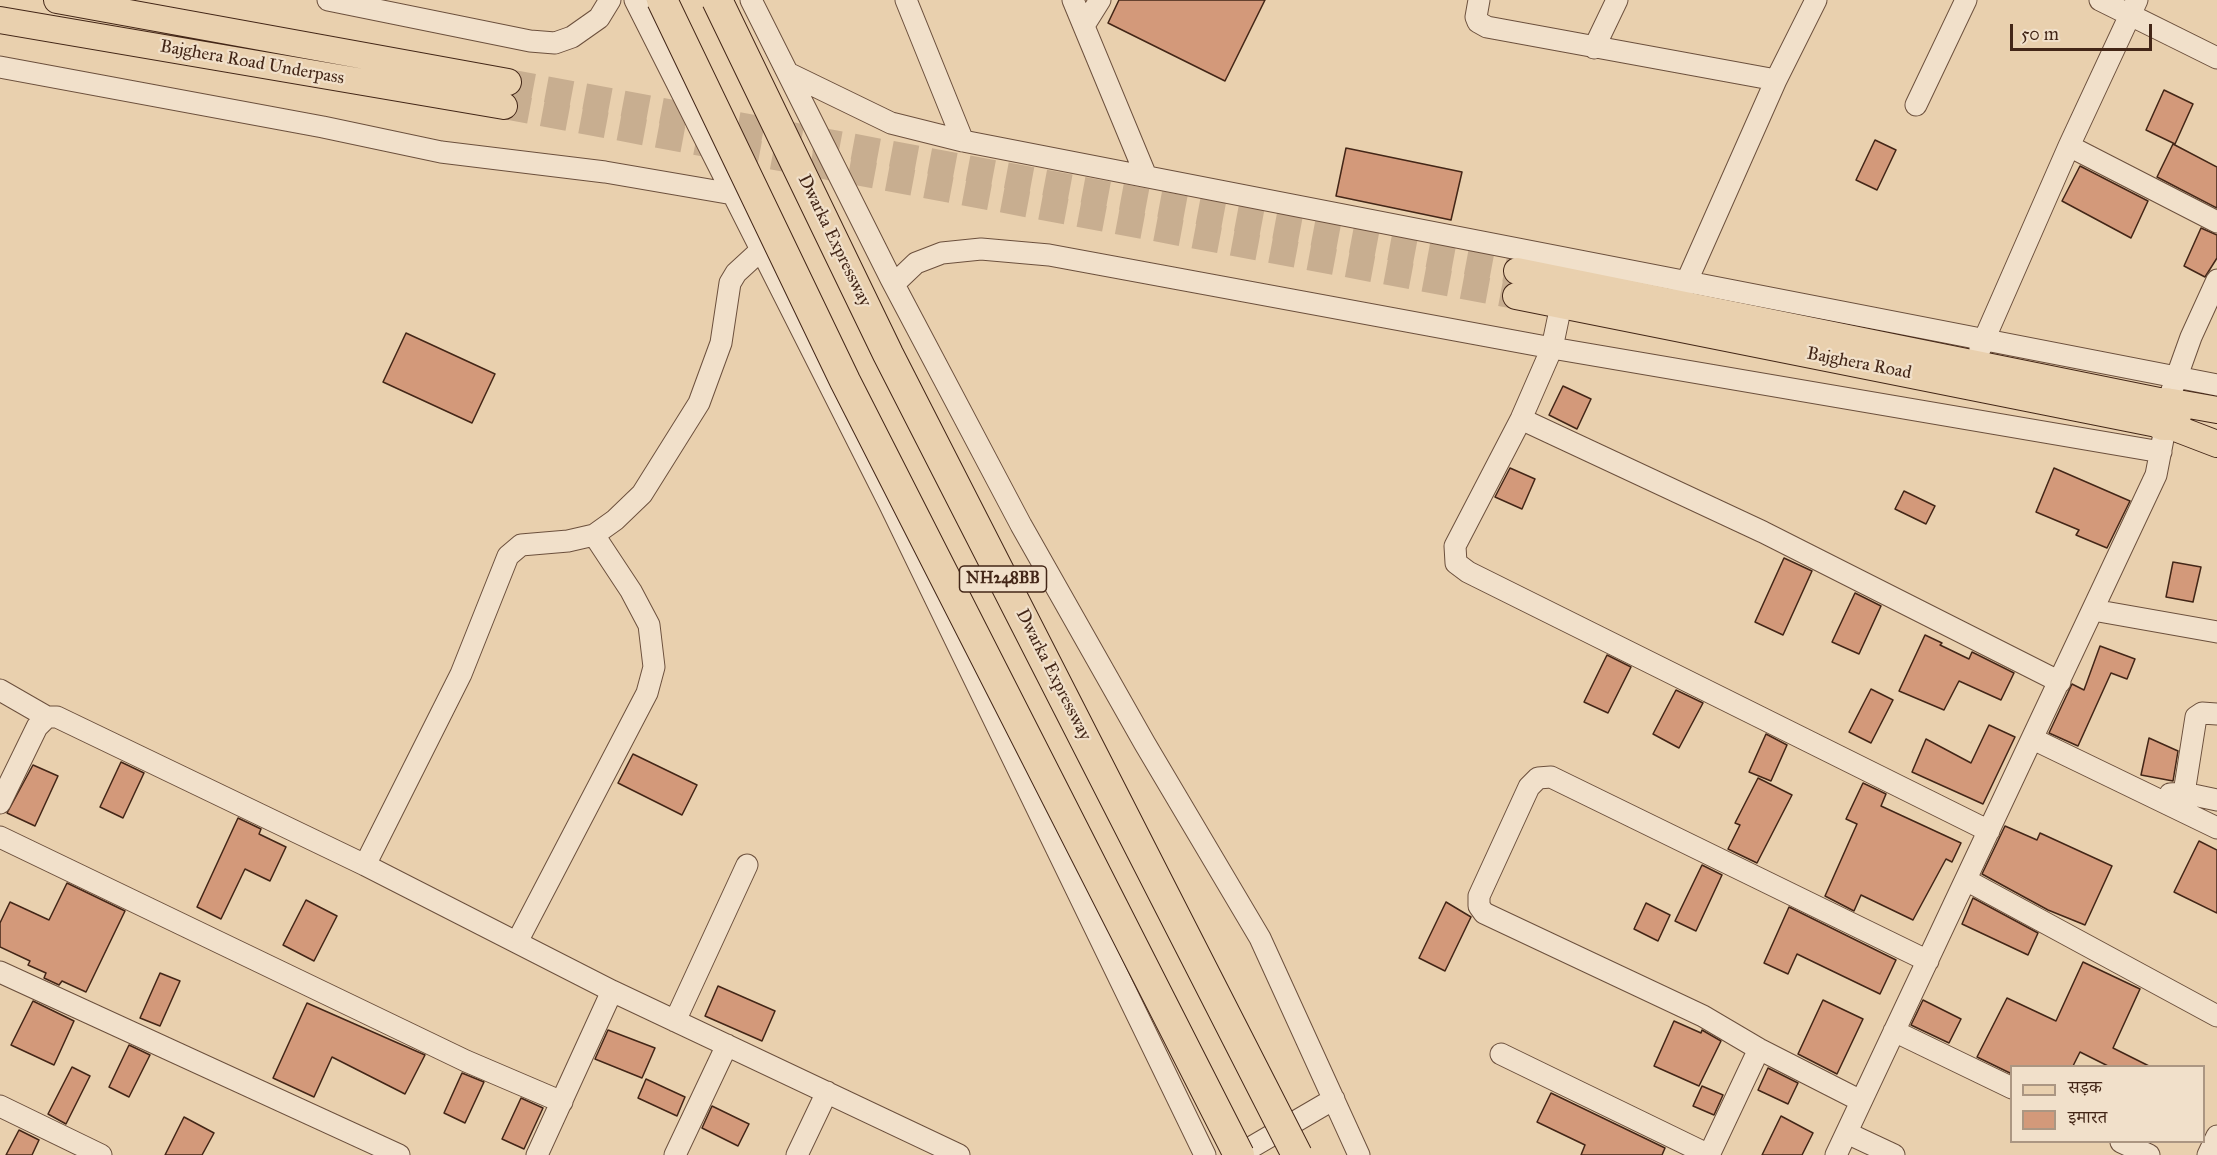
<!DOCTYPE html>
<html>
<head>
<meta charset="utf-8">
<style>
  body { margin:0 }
  #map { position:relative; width:2217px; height:1155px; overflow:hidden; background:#e9d0ae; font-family:"IM FELL Great Primer","Noto Serif Devanagari",serif }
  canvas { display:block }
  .legend { position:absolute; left:2010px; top:1065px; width:195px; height:78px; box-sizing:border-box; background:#f1e0ca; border:2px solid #ab9682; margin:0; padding:8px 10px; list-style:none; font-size:18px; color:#432617 }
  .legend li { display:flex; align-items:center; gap:12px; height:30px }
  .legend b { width:30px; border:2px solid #ab9682 }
  .scale { position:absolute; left:2010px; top:24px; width:142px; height:27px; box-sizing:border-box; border:3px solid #432617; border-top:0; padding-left:8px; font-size:18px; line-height:21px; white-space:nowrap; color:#432617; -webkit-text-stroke:4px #f1e0ca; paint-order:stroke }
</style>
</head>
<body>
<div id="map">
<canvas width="2217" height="1155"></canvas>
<ul class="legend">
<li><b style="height:8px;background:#e9d0ae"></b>सड़क</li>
<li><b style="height:16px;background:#d3997a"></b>इमारत</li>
</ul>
<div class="scale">50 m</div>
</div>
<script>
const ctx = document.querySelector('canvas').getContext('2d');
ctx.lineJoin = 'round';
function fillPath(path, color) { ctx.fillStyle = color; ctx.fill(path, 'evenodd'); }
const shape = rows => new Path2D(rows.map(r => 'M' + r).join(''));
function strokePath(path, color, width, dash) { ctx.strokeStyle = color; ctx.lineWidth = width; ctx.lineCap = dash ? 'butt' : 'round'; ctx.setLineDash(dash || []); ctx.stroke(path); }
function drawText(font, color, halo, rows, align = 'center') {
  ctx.font = font + ' "IM FELL Great Primer",serif'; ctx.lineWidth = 4.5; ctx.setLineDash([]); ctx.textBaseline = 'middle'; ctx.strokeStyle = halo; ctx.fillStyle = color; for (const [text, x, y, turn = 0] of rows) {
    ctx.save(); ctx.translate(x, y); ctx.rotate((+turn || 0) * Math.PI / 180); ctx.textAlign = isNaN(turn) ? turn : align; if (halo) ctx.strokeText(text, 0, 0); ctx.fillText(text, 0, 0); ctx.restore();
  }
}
const building = shape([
  [1119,0,1265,0,1225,81,1108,23,1119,0],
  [2164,90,2193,104,2175,144,2146,130,2164,90],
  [1875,140,1896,150,1877,190,1856,180,1875,140],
  [2173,144,2217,167,2217,208,2157,177,2173,144],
  [1346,148,1462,172,1451,220,1336,196,1346,148],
  [2080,166,2148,201,2131,238,2062,201,2080,166],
  [2201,228,2217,235,2217,258,2205,277,2184,266,2201,228],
  [406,333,495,374,472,423,383,382,406,333],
  [1563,386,1591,399,1577,429,1549,415,1563,386],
  [1510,468,1535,479,1522,509,1495,497,1510,468],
  [2054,468,2130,501,2107,548,2076,535,2079,530,2036,512,2054,468],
  [1904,491,1935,506,1926,524,1895,509,1904,491],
  [1784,558,1812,571,1783,635,1755,622,1784,558],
  [2173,562,2201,567,2193,602,2166,597,2173,562],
  [1855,593,1881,606,1859,654,1832,642,1855,593],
  [1925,635,1942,643,1940,645,1969,659,1972,652,2014,673,2001,700,1959,681,1944,710,1899,691,1925,635],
  [2100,646,2135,659,2127,679,2111,673,2078,746,2049,733,2072,684,2084,690,2100,646],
  [1607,655,1631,667,1608,713,1584,702,1607,655],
  [1871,689,1893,700,1871,743,1849,732,1871,689],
  [1676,690,1703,703,1679,748,1653,734,1676,690],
  [1989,725,2015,737,1983,804,1912,772,1926,739,1971,763,1989,725],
  [1766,734,1787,745,1771,781,1749,772,1766,734],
  [2149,738,2178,751,2173,781,2141,775,2149,738],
  [633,754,697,785,682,815,618,783,633,754],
  [121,762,144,773,123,818,100,807,121,762],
  [33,765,58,776,35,826,7,813,33,765],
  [1758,778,1792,795,1757,863,1728,849,1740,825,1735,823,1758,778],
  [1863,783,1886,794,1881,806,1961,843,1952,862,1946,859,1913,920,1861,895,1854,911,1825,896,1857,824,1846,819,1863,783],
  [238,818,261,829,259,834,286,847,270,881,245,869,221,919,197,907,238,818],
  [2005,826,2037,840,2040,833,2112,866,2085,925,2048,910,1982,874,2005,826],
  [2199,841,2217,850,2217,913,2174,892,2199,841],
  [1702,865,1722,875,1696,931,1675,921,1702,865],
  [67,883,125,911,86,992,62,981,59,985,44,978,46,973,28,965,30,961,0,947,0,923,10,902,49,920,67,883],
  [1973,898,2038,933,2028,955,1962,924,1973,898],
  [306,900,337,916,314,961,283,945,306,900],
  [1446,902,1471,917,1445,971,1419,958,1446,902],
  [1646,903,1670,915,1658,941,1634,929,1646,903],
  [1789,907,1896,960,1880,994,1797,954,1788,974,1764,963,1789,907],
  [2083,962,2140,989,2113,1048,2149,1066,2108,1066,2080,1052,2073,1066,2012,1066,2012,1074,1977,1057,2007,998,2056,1021,2083,962],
  [160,973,180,981,160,1026,140,1018,160,973],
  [718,986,775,1011,762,1041,705,1016,718,986],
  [1823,1000,1863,1019,1837,1074,1798,1054,1823,1000],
  [1923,1000,1961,1019,1949,1043,1911,1025,1923,1000],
  [33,1001,74,1021,54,1065,11,1045,33,1001],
  [307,1003,425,1055,405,1094,332,1057,314,1097,273,1078,307,1003],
  [1674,1021,1701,1033,1702,1030,1721,1041,1699,1086,1654,1066,1674,1021],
  [608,1030,655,1048,642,1078,595,1059,608,1030],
  [129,1045,150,1055,129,1097,109,1087,129,1045],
  [72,1067,90,1076,66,1124,48,1114,72,1067],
  [1768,1068,1798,1083,1788,1104,1758,1090,1768,1068],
  [462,1073,484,1082,465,1123,444,1113,462,1073],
  [646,1079,685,1097,677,1116,638,1098,646,1079],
  [1702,1086,1723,1095,1714,1115,1693,1106,1702,1086],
  [1551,1093,1665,1148,1662,1155,1581,1155,1585,1145,1537,1122,1551,1093],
  [521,1098,543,1108,524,1149,502,1139,521,1098],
  [712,1106,749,1124,738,1146,702,1128,712,1106],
  [1781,1116,1813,1133,1802,1155,1762,1155,1781,1116],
  [184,1117,214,1133,202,1155,165,1155,184,1117],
  [19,1130,39,1140,32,1155,6,1155,19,1130]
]);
fillPath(building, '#d3997a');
strokePath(building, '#432617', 1.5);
strokePath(shape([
  [508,82,1517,271],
  [504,106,1516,296]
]), '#c8ae90', 26, [26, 13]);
const minor = shape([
  [328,0,530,41,555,43,572,37,599,18,610,0],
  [635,0,889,503,1205,1155],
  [751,0,891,279,1021,525,1145,744,1260,938,1359,1155],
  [906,0,963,141],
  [1073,0,1146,176],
  [1479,0,1476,17,1478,22,1487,27,1776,80],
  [2100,0,2217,58],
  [1085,24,1100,0],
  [1594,48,1617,0],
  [0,67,323,127,441,152,605,172,733,194],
  [788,73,891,123,963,141,2217,385],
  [1916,105,1966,0],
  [2069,146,2217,222],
  [894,284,916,263,942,253,981,249,1049,255,1552,348,2161,452],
  [1564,291,1552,348,1521,419,1455,546,1456,563,1468,572,1989,831],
  [1682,292,1776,80,1816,0],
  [1980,349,2069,146,2137,0],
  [2172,390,2191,337,2217,280],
  [1521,419,1763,532,2060,682],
  [2093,610,2217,632],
  [0,690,47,717],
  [2033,739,2217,828],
  [2184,793,2196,717,2202,713,2217,714],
  [2170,794,2184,793,2217,800],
  [0,803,37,727,47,717,57,717,365,865,612,991,959,1155],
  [0,837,466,1061,562,1102],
  [365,865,461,674,508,556,521,545,568,541,594,535,615,520,642,494,699,403,721,343,730,283,736,273,761,250],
  [1966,880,2217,1016],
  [517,942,647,693,654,667,649,625,631,591,594,535],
  [0,972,399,1155],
  [675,1021,747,865],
  [1894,1031,2012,1088],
  [1501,1054,1709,1155],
  [1861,1101,1759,1049,1703,1016,1484,913,1479,906,1479,896,1529,787,1538,778,1551,777,1928,961],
  [0,1106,101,1155],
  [1847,1133,1894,1155],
  [2121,1142,2149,1155],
  [537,1155,612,991],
  [675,1155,727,1045],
  [797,1155,827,1092],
  [1238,1155,1334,1099],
  [1709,1155,1759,1049],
  [1836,1155,2156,475,2163,439],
  [2208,1155,2217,1136]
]);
const major = shape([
  [57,0,508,82],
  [0,20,504,106],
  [1517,271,2159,401],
  [1516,296,2157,424],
  '2152 414a13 13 0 1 1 26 0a13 13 0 1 1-26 0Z',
  [2172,402,2217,410],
  [2170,426,2217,444]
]);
strokePath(minor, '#6c503d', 23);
strokePath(major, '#432617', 28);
strokePath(minor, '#f1e0ca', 21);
strokePath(major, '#e9d0ae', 26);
const highwayBridge = shape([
  [662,0,845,381,1239,1155],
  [717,0,888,354,1297,1155]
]);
strokePath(highwayBridge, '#432617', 32, []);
strokePath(highwayBridge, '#e9d0ae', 30);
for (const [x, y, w] of [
  [1003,579,87]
]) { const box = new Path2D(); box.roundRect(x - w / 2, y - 13, w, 26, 4.5); ctx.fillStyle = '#f1e0ca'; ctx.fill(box); strokePath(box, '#432617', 1.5); }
drawText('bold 16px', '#432617', null, [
  ["NH248BB",1003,579]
]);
drawText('18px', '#432617', '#f1e0ca', [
  ["Bajghera Road Underpass",252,63,10],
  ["Dwarka Expressway",834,241,64],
  ["Bajghera Road",1859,364,11],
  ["Dwarka Expressway",1053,675,63]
]);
</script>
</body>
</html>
